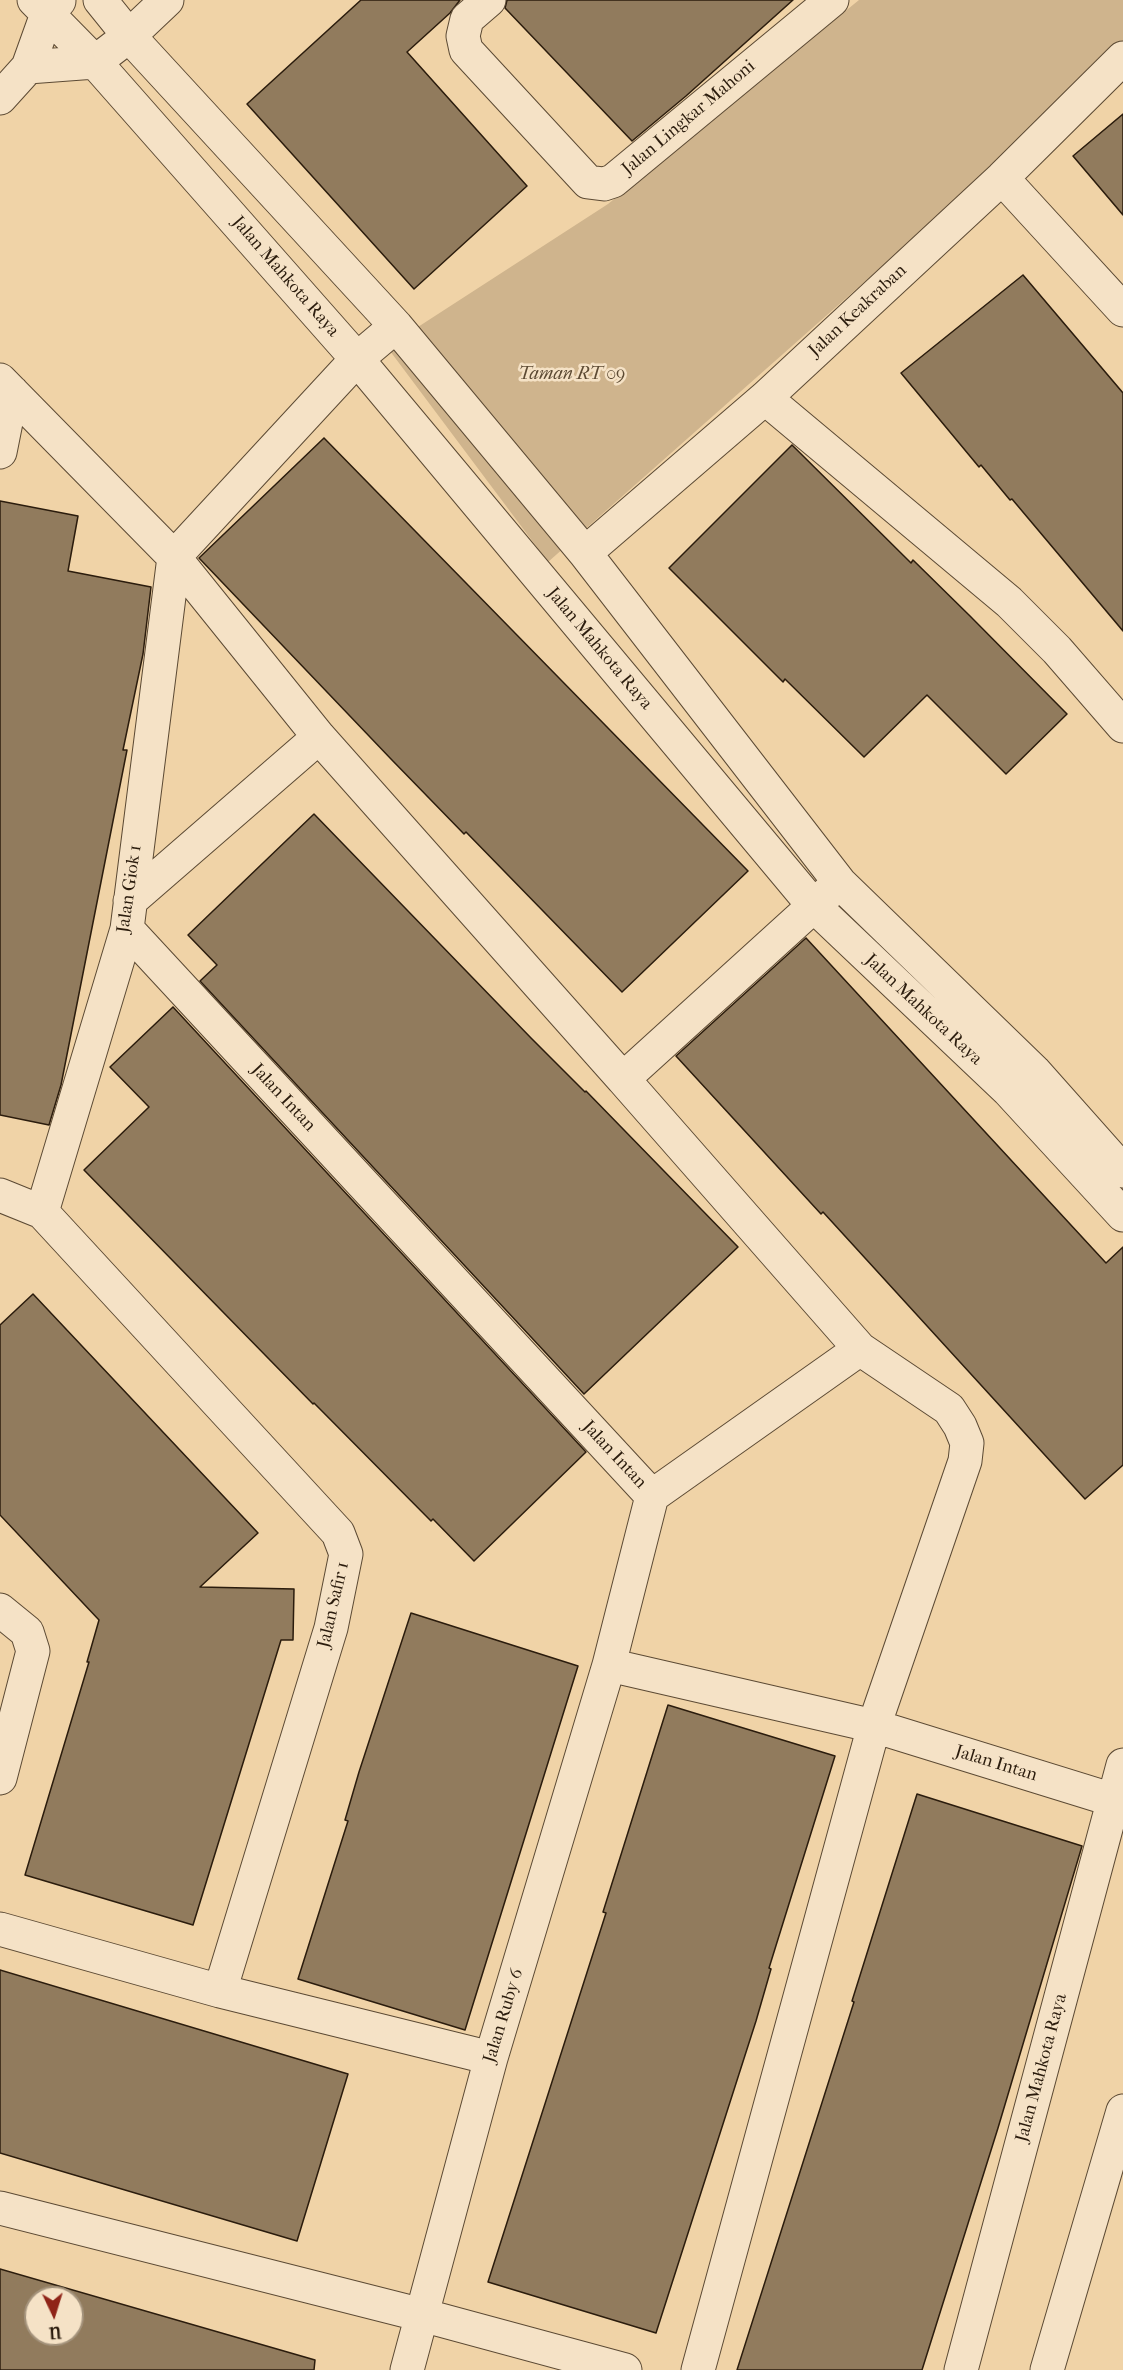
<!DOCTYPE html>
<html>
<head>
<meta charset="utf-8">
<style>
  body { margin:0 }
  #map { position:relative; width:1123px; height:2370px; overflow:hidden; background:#f0d3a7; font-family:"IM FELL French Canon",serif }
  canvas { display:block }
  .north { position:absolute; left:24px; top:2286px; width:60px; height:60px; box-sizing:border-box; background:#f5e2c6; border:2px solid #a4937c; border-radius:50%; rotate:176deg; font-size:16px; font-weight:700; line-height:24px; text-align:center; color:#2b1c0d }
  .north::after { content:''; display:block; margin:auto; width:21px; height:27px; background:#8f2418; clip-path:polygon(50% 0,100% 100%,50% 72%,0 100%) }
</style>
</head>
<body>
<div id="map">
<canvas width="1123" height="2370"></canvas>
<div class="north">U</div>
</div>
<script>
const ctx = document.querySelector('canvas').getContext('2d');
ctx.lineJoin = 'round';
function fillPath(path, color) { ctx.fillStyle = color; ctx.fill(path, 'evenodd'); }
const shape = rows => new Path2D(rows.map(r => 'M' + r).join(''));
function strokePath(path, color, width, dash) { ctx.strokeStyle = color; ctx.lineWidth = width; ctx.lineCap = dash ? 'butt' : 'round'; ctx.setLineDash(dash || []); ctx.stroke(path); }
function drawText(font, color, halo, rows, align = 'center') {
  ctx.font = font + ' "IM FELL French Canon",serif'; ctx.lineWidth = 5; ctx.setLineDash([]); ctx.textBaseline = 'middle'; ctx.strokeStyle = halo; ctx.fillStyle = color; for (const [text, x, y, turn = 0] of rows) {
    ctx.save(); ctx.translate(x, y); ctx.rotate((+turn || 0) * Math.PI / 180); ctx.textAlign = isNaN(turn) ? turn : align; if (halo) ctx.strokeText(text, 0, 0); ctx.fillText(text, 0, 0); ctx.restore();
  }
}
fillPath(shape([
  [859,0,1123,0,1123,53,548,562,387,347,608,204]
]), '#cfb48d');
const building = shape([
  [361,0,460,0,450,13,407,52,527,186,414,289,247,104,361,0],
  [507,0,793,0,686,96,632,141,505,8,507,0],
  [1123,114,1123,215,1073,156,1123,114],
  [1023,275,1123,393,1123,631,1012,499,1010,500,981,465,979,467,901,373,1023,275],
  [324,438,748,871,622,992,466,832,464,834,391,759,199,558,324,438],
  [792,445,911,563,913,560,970,616,1067,714,1006,774,927,695,864,757,785,679,783,682,669,568,792,445],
  [0,501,78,516,68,571,151,587,143,654,123,750,127,750,61,1085,49,1125,0,1115,0,501],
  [314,814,531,1038,585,1092,586,1091,738,1247,584,1394,200,981,217,965,188,935,314,814],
  [806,938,1106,1263,1123,1247,1123,1465,1085,1499,823,1212,821,1214,676,1056,806,938],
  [173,1007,586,1452,474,1561,433,1519,431,1521,314,1403,313,1404,84,1170,149,1107,110,1067,173,1007],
  [33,1294,258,1533,200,1587,294,1589,293,1640,281,1640,193,1925,25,1875,89,1662,87,1662,99,1620,0,1515,0,1325,33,1294],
  [411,1613,578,1666,465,2030,298,1979,348,1821,345,1820,359,1772,411,1613],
  [668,1705,835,1756,769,1968,771,1969,756,2021,656,2333,488,2282,606,1913,603,1912,668,1705],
  [917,1794,1082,1846,998,2128,922,2370,737,2370,854,2002,852,2001,917,1794],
  [0,1970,348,2074,297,2241,0,2153,0,1970],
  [0,2269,315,2360,314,2370,0,2370,0,2269],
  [36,2298,72,2298,72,2334,36,2334,36,2298]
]);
fillPath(building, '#917b5d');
strokePath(building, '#2b1c0d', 1.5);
const street = shape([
  [34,0,95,62,357,359,813,905,1008,1090,1123,1215],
  [100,0,129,36,396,326,585,553,840,883,1034,1071,1123,1171],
  [489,0,467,19,463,36,466,50,588,182,604,184,613,181,832,0],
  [28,67,95,62,129,36,167,0],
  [0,98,28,67,47,14,59,1],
  [1002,178,1123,310],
  [0,380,174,557,319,737,623,1079,829,892],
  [765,398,1009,602,1057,650,1123,726],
  [0,452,12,392],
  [585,553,765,398,1002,178,1123,58],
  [174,557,357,359,396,326],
  [130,901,319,737],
  [127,929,652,1496],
  [623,1079,860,1349,949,1409,960,1426,967,1443,965,1461,874,1726,698,2370],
  [0,1195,42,1212,338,1533,346,1554,331,1628,220,1991],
  [42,1212,127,929,174,557],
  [652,1496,609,1665,874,1726,1123,1803],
  [652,1496,860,1349],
  [0,1610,27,1632,33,1651,0,1778],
  [0,1929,220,1991,491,2058],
  [0,2208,422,2315,625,2370],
  [407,2370,491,2058,609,1665],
  [961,2370,1123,1765],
  [1047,2370,1123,2111]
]);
strokePath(street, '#5c4a34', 35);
strokePath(street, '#f5e2c6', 33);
drawText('18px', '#2b1c0d', '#f5e2c6', [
  ["Jalan Lingkar Mahoni",689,118,-40],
  ["Jalan Mahkota Raya",285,277,49],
  ["Jalan Keakraban",858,311,-43],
  ["Jalan Mahkota Raya",599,649,50],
  ["Jalan Giok 1",130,889,-82],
  ["Jalan Mahkota Raya",923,1010,43],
  ["Jalan Intan",283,1098,47],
  ["Jalan Intan",614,1455,47],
  ["Jalan Safir 1",334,1605,-77],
  ["Jalan Intan",996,1764,17],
  ["Jalan Ruby 6",504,2016,-73],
  ["Jalan Mahkota Raya",1042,2068,-75]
]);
drawText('italic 18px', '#5c4a33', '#f5e2c6', [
  ["Taman RT 09",572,375]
]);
</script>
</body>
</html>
